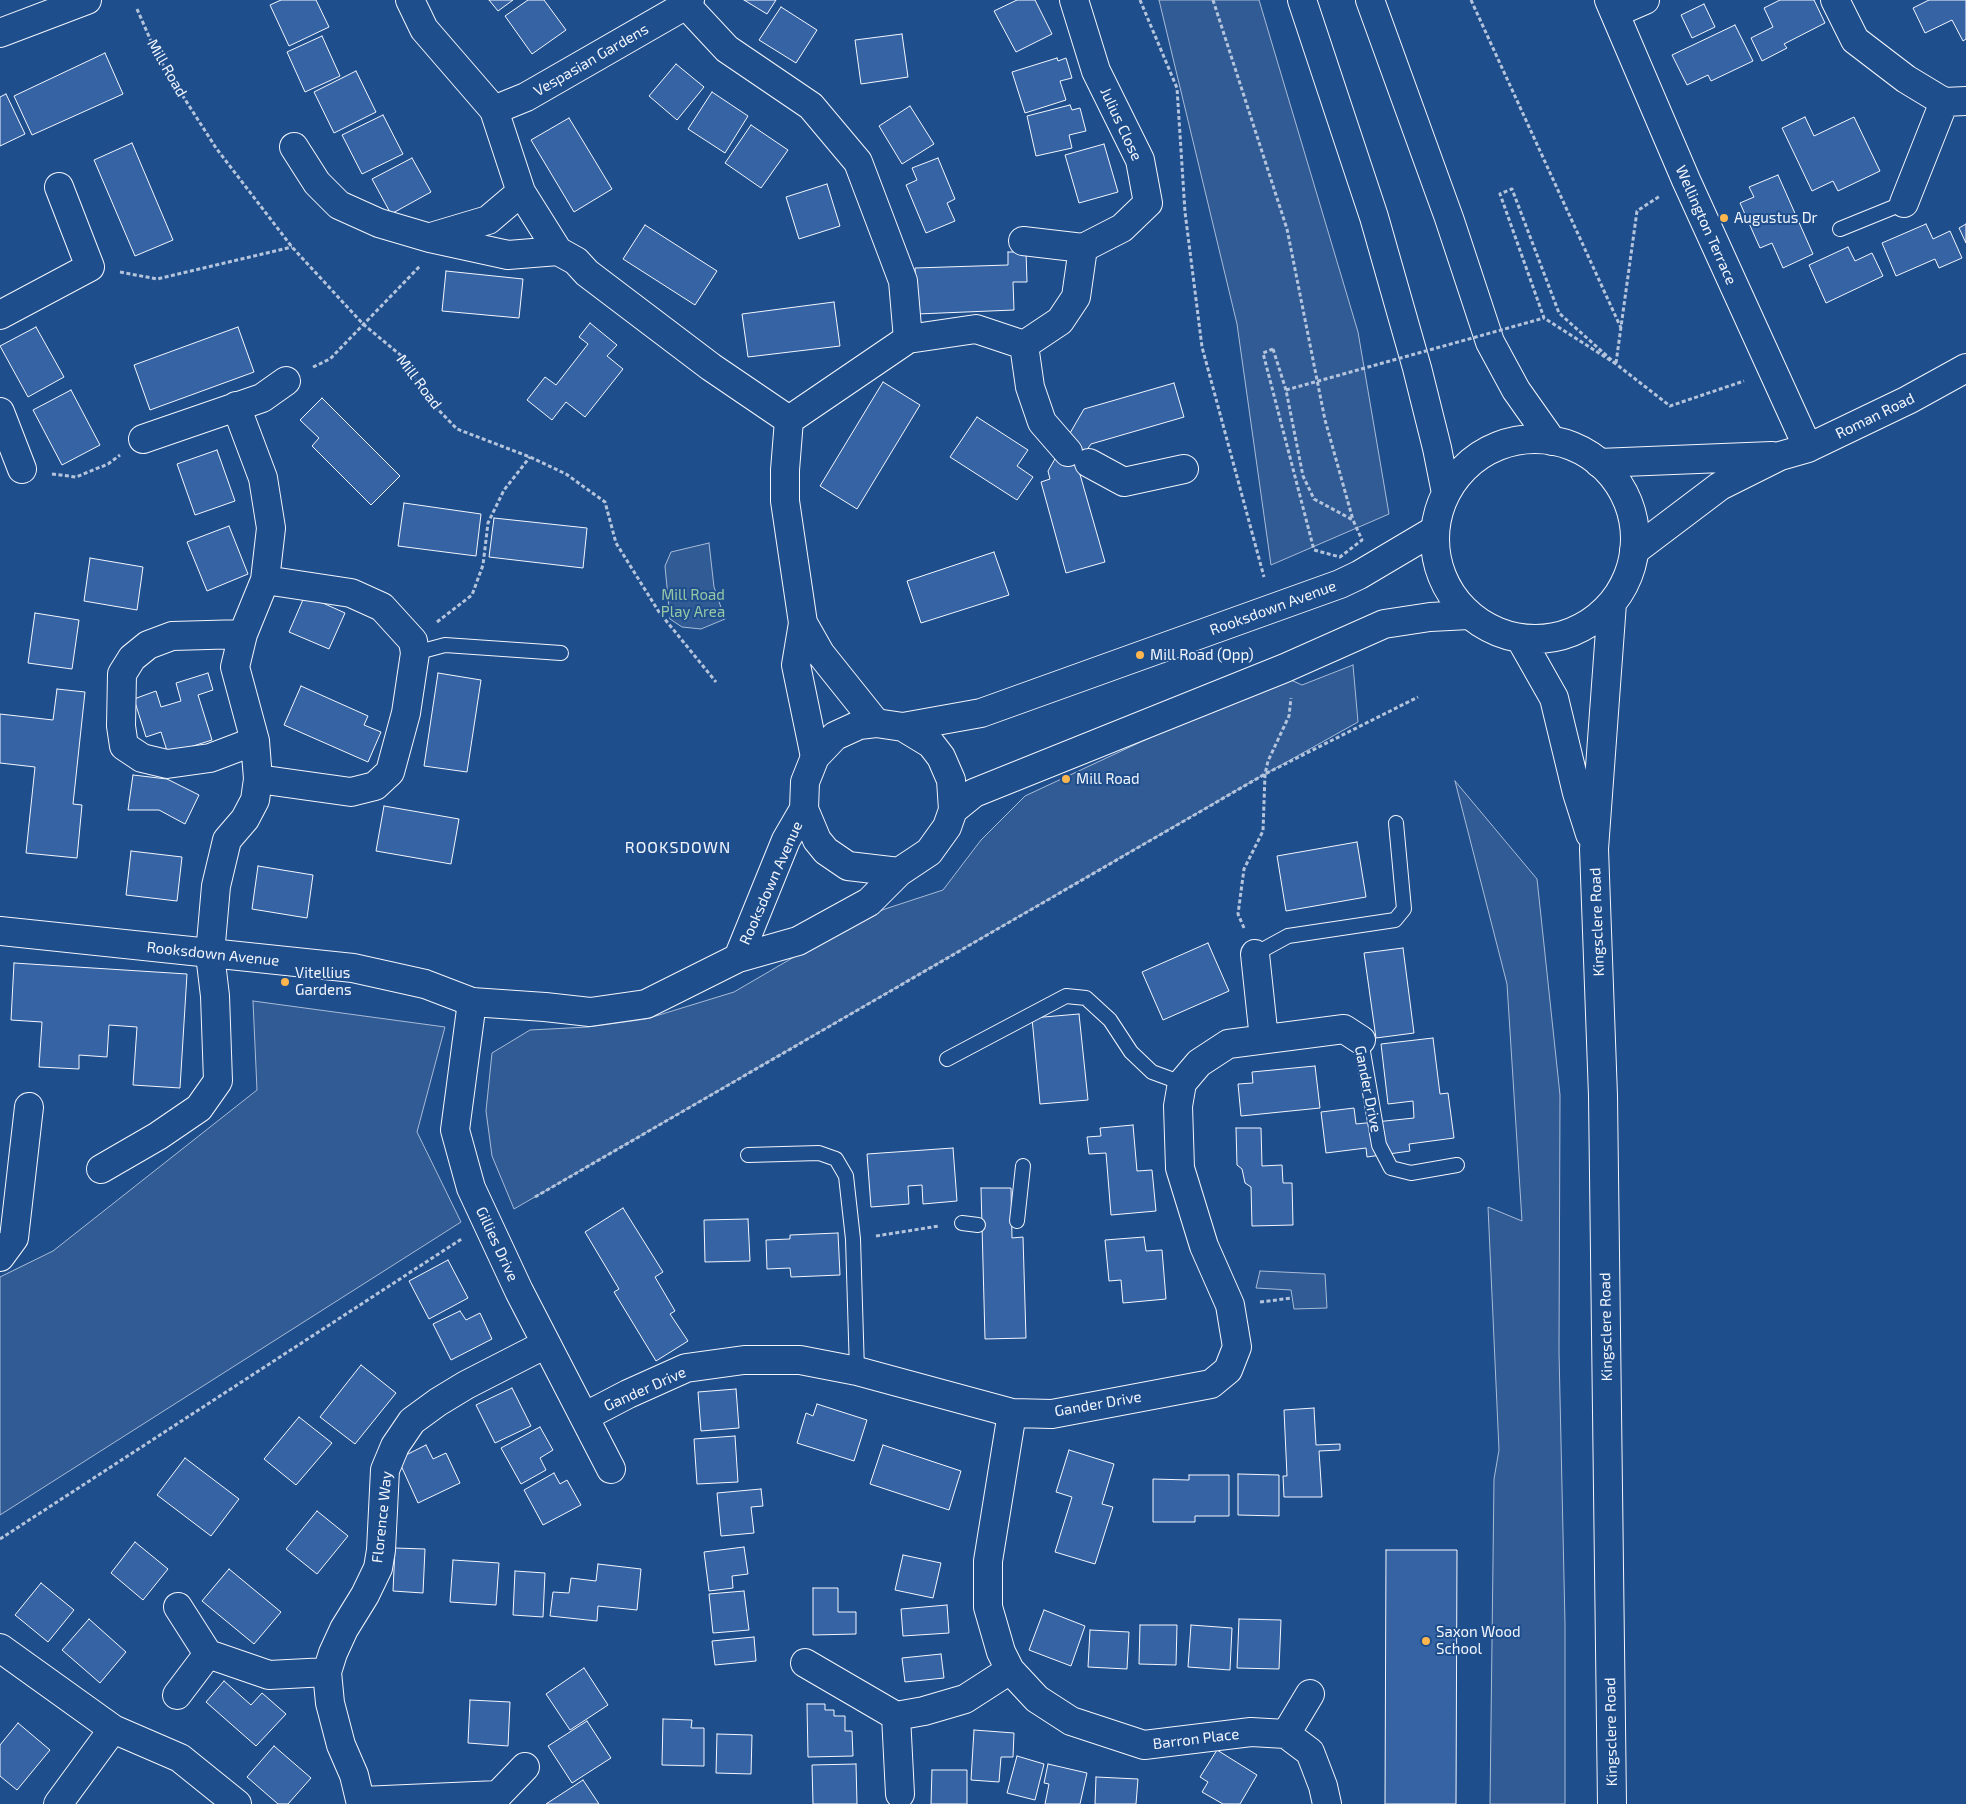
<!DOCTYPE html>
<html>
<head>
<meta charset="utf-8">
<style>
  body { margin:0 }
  canvas { display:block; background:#1f4e8c }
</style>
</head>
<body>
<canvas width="1966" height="1804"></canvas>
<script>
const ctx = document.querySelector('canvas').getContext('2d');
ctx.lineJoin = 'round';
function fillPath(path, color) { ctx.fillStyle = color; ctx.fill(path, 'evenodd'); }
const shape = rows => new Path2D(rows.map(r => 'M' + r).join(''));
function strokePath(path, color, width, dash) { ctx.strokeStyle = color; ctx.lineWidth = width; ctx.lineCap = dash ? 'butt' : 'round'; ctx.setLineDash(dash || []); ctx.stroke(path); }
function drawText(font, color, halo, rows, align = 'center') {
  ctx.font = font + ' "Exo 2",sans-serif'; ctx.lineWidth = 4; ctx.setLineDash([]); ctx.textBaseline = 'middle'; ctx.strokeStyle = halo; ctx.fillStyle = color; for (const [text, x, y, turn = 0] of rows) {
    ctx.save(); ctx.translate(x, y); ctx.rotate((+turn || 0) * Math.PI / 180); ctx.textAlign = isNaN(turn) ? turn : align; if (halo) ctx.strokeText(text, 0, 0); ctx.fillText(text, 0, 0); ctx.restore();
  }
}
const built = shape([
  [1159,0,1259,0,1358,332,1389,514,1271,565,1237,324,1159,0],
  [709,543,714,587,725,619,701,629,682,627,670,619,665,566,671,552,709,543],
  [1353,665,1358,722,1249,783,514,1209,492,1156,486,1111,492,1053,530,1030,588,1027,646,1019,734,992,854,922,885,909,943,890,981,840,1025,796,1282,676,1302,685,1353,665],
  [1455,781,1537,879,1560,1095,1559,1352,1565,1624,1565,1804,1490,1804,1494,1479,1499,1450,1488,1207,1522,1221,1507,984,1455,781],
  [253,1001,445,1027,417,1132,461,1222,0,1515,0,1277,53,1251,257,1090,253,1001],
  [1260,1271,1325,1274,1327,1308,1294,1309,1291,1290,1256,1288,1260,1271]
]);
fillPath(built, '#305b95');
strokePath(built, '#a8bbd7', 1);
const building = shape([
  [281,0,316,0,329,27,289,46,270,5,281,0],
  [489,0,513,0,498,11,489,0],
  [528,0,544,0,566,30,532,54,505,16,528,0],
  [744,0,776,0,767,14,744,0],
  [1017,0,1035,0,1052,34,1016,52,994,11,1017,0],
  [1780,0,1814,0,1825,23,1784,44,1787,48,1762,61,1751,38,1773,27,1764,8,1780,0],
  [1929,0,1966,0,1966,39,1963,41,1952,20,1925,33,1913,8,1929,0],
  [1704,4,1715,27,1692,38,1681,15,1704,4],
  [781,7,817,30,796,63,759,40,781,7],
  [1735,25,1753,61,1711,81,1708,75,1687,85,1672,55,1735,25],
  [902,34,908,77,861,84,855,40,902,34],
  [322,36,340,76,305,92,287,52,322,36],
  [105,53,123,94,32,135,14,96,105,53],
  [1057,58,1058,61,1066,58,1072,78,1060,81,1066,100,1025,113,1012,72,1057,58],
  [676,64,704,87,677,120,649,96,676,64],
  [356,71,376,112,334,133,314,92,356,71],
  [712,92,748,116,725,153,688,129,712,92],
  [6,94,25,134,0,146,0,97,6,94],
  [1070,105,1072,110,1080,108,1086,131,1069,135,1072,148,1036,156,1027,116,1070,105],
  [910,106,934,144,902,164,879,126,910,106],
  [383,115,403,154,362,174,342,135,383,115],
  [1805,117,1814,136,1854,117,1880,171,1838,191,1833,181,1812,191,1782,128,1805,117],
  [569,118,612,189,574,212,531,140,569,118],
  [751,125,788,150,761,188,725,163,751,125],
  [132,143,173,240,135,256,94,160,132,143],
  [1104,144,1118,192,1079,203,1065,155,1104,144],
  [412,158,431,192,391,214,372,179,412,158],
  [938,158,955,199,947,203,955,221,926,233,906,185,917,180,912,168,938,158],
  [1778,175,1813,254,1783,268,1772,243,1760,248,1740,203,1754,197,1749,187,1778,175],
  [827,184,840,226,799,239,786,197,827,184],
  [1926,224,1933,239,1950,231,1962,258,1939,268,1935,259,1896,276,1882,243,1926,224],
  [1966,224,1966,243,1959,228,1966,224],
  [645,225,717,271,695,305,623,259,645,225],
  [1848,247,1855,261,1872,253,1883,276,1826,303,1809,265,1848,247],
  [1008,252,1026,252,1027,282,1013,282,1014,310,917,314,915,268,1008,265,1008,252],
  [446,271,523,279,519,318,442,311,446,271],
  [834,302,840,346,748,357,742,314,834,302],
  [590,323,617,345,607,356,623,369,585,417,566,402,552,420,527,400,545,377,556,385,588,344,579,337,590,323],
  [36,327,64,377,28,397,0,346,36,327],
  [238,327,254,372,150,410,134,365,238,327],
  [883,382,920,405,857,509,820,486,883,382],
  [1174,383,1184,417,1091,444,1077,464,1105,562,1066,573,1041,482,1050,479,1048,471,1084,409,1174,383],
  [71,390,100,445,62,465,33,410,71,390],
  [322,398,400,476,371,505,312,446,319,438,300,420,322,398],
  [977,417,1028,450,1017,466,1033,477,1017,500,950,457,977,417],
  [217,450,235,501,195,515,177,464,217,450],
  [404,503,481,514,476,556,398,546,404,503],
  [494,518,587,528,583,568,489,557,494,518],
  [229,526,248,574,207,591,187,542,229,526],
  [994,552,1009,595,921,623,907,581,994,552],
  [90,558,143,567,137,610,84,601,90,558],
  [305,595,345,613,329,649,289,632,305,595],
  [35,613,79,620,72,669,28,663,35,613],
  [208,673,213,690,198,695,212,740,168,754,161,732,146,737,134,699,156,691,161,707,181,701,176,683,208,673],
  [438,673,481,680,467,772,424,766,438,673],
  [301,686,368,716,364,725,381,732,368,762,284,725,301,686],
  [57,689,85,692,73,804,82,805,77,858,26,853,35,767,0,763,0,714,53,720,57,689],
  [133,775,167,779,199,795,185,824,159,810,128,810,133,775],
  [384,806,459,819,451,864,376,851,384,806],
  [1357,842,1366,897,1286,911,1277,856,1357,842],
  [131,851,182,857,177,901,126,895,131,851],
  [258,866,313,875,307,918,252,909,258,866],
  [1208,943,1229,991,1163,1020,1142,972,1208,943],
  [1403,948,1414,1033,1376,1038,1364,953,1403,948],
  [14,963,187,974,180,1088,133,1085,137,1027,109,1025,107,1057,79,1055,79,1069,39,1067,42,1022,11,1020,14,963],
  [1079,1014,1088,1100,1040,1104,1032,1018,1079,1014],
  [1433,1038,1440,1094,1448,1093,1454,1138,1409,1144,1410,1151,1367,1157,1366,1148,1326,1153,1321,1112,1354,1108,1356,1124,1414,1118,1413,1101,1388,1104,1381,1044,1433,1038],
  [1315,1066,1320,1108,1241,1116,1238,1084,1253,1083,1252,1072,1315,1066],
  [1133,1125,1137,1171,1152,1170,1156,1211,1111,1215,1106,1153,1089,1154,1087,1137,1101,1136,1100,1128,1133,1125],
  [1236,1128,1261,1128,1262,1166,1282,1165,1283,1183,1292,1183,1293,1225,1252,1226,1251,1187,1245,1183,1242,1169,1237,1165,1236,1128],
  [953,1148,957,1201,923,1204,922,1185,908,1186,909,1204,871,1207,867,1154,953,1148],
  [981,1188,1011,1188,1012,1238,1023,1237,1026,1338,985,1339,981,1188],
  [623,1208,663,1272,655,1277,675,1311,670,1314,688,1341,656,1361,614,1292,619,1289,585,1232,623,1208],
  [748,1219,750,1261,705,1262,704,1220,748,1219],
  [838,1233,840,1275,791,1277,790,1268,767,1269,766,1240,790,1239,790,1235,838,1233],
  [1144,1237,1146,1251,1162,1250,1166,1299,1123,1303,1121,1280,1109,1281,1105,1240,1144,1237],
  [448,1260,468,1298,429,1319,409,1281,448,1260],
  [460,1311,466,1320,480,1313,492,1339,451,1360,433,1324,460,1311],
  [361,1365,396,1393,355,1444,320,1417,361,1365],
  [512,1388,531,1426,495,1443,476,1405,512,1388],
  [736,1389,739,1428,701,1431,698,1392,736,1389],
  [817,1404,867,1420,854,1461,797,1443,806,1413,813,1416,817,1404],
  [1314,1408,1316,1445,1340,1444,1340,1450,1319,1451,1322,1497,1284,1497,1283,1476,1287,1476,1284,1410,1314,1408],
  [299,1417,332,1443,296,1485,264,1459,299,1417],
  [540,1427,553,1450,540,1458,546,1470,521,1484,501,1448,540,1427],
  [735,1436,738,1482,697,1484,694,1439,735,1436],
  [426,1445,433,1459,446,1453,460,1483,418,1503,398,1459,426,1445],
  [883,1445,961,1471,949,1510,870,1484,883,1445],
  [1069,1450,1114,1464,1102,1504,1113,1507,1095,1564,1055,1552,1072,1497,1056,1492,1069,1450],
  [185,1458,239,1499,211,1536,157,1495,185,1458],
  [554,1473,560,1484,567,1480,581,1505,543,1525,524,1490,554,1473],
  [1238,1474,1279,1475,1279,1516,1238,1515,1238,1474],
  [1189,1475,1229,1475,1229,1516,1195,1516,1195,1522,1153,1522,1153,1479,1189,1480,1189,1475],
  [761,1489,763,1506,751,1507,754,1533,721,1536,717,1493,761,1489],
  [317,1511,348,1536,317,1574,286,1549,317,1511],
  [135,1542,168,1569,143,1600,111,1573,135,1542],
  [744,1547,748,1574,732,1576,733,1588,709,1591,704,1552,744,1547],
  [395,1548,425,1549,423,1593,393,1591,395,1548],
  [1386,1550,1457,1550,1456,1804,1385,1804,1386,1550],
  [903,1555,941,1563,933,1598,895,1590,903,1555],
  [453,1560,499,1563,496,1605,450,1602,453,1560],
  [598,1564,641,1569,637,1610,598,1606,597,1621,550,1616,553,1592,569,1593,571,1578,596,1581,598,1564],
  [229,1569,281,1612,254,1644,202,1601,229,1569],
  [515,1571,545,1573,543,1617,513,1615,515,1571],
  [41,1583,74,1610,48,1642,15,1615,41,1583],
  [813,1588,838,1588,838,1612,856,1612,856,1634,813,1635,813,1588],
  [744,1591,749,1630,713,1633,709,1594,744,1591],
  [947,1605,949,1633,903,1636,901,1609,947,1605],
  [1044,1610,1085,1626,1071,1666,1029,1650,1044,1610],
  [89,1619,126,1652,100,1683,62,1650,89,1619],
  [1239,1619,1281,1620,1279,1669,1237,1668,1239,1619],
  [1140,1625,1177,1625,1176,1665,1139,1664,1140,1625],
  [1191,1625,1232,1628,1230,1670,1188,1667,1191,1625],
  [1090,1630,1129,1632,1127,1669,1088,1667,1090,1630],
  [754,1637,756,1661,715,1665,712,1641,754,1637],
  [941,1654,944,1678,905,1682,902,1658,941,1654],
  [584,1668,608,1705,570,1730,546,1694,584,1668],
  [224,1681,251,1705,262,1693,286,1714,256,1746,206,1702,224,1681],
  [470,1700,510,1702,508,1746,468,1743,470,1700],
  [807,1704,825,1704,825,1710,834,1710,834,1716,845,1716,845,1731,852,1731,853,1756,808,1757,807,1704],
  [663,1719,692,1720,691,1728,704,1728,704,1766,662,1765,663,1719],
  [587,1721,611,1758,572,1783,548,1746,587,1721],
  [18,1723,50,1750,17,1790,0,1776,0,1745,18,1723],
  [974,1730,1014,1733,1013,1757,1001,1757,999,1782,971,1780,974,1730],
  [717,1734,752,1735,751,1774,716,1773,717,1734],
  [274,1746,311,1778,288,1804,278,1804,247,1777,274,1746],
  [1217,1750,1257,1775,1240,1804,1223,1804,1202,1792,1208,1782,1200,1777,1217,1750],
  [1017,1756,1044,1764,1035,1800,1007,1793,1017,1756],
  [856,1764,857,1804,813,1804,812,1765,856,1764],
  [1048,1764,1087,1773,1080,1804,1045,1804,1049,1784,1044,1783,1048,1764],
  [932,1770,967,1770,967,1804,931,1804,932,1770],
  [1096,1777,1138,1779,1136,1804,1095,1804,1096,1777],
  [583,1780,599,1804,546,1804,583,1780]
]);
fillPath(building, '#3563a3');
strokePath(building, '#f2f6ff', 1);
const service = shape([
  [1840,229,1904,203],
  [415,653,445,645,561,653],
  [1255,954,1288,936,1395,920,1404,909,1396,823],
  [1361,1040,1379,1145,1391,1168,1411,1173,1457,1165],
  [947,1059,1066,996,1086,998,1110,1020,1131,1052,1152,1072,1182,1083],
  [748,1155,819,1153,836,1159,846,1176,853,1239,857,1371],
  [1017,1221,1023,1166],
  [962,1223,978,1225]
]);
const minor = shape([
  [410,0,424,29,494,110,521,192,558,251,576,261,587,273,711,367,789,420],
  [1835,0,1855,40,1906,79,1944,102,1966,101],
  [686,5,727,49,811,106,858,162,903,281,908,339],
  [1615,13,1645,0],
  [0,33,87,0],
  [494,110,526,97,686,5,690,0],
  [294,147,317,183,339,205,379,223,430,238,508,255,558,251],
  [1904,203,1944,102],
  [431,237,488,220,521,192],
  [1023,241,1083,248,1122,228,1148,203,1140,160,1096,71,1074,0],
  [0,315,90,267,59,187],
  [1024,345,1060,321,1076,297,1083,248],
  [1024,345,1030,387,1042,422,1068,452],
  [0,412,22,469],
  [789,420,785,470,785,501,803,623,796,665,815,757],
  [789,420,908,339,976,329,1024,345],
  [143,439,262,398,286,381],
  [1089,463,1124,482,1184,469],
  [803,623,820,653,876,723],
  [243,634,172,636,148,645,132,658,122,674,121,726,124,746,142,758,167,764,210,758,255,741],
  [258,779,351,792,375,786,390,772,406,713,415,653,413,641,382,607,351,593,265,580],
  [1255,954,1264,1039],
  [472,1002,455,1130,471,1188,519,1291,611,1469],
  [101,1169,158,1136,199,1108,218,1081,215,996,210,954,216,886,227,840,245,819,255,800,258,779,255,741,235,667,243,634,265,580,271,528,263,478,236,406],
  [0,1257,14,1238,29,1107],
  [1012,1413,988,1561,988,1607,1001,1652,1010,1670,1037,1699,1071,1721,1144,1745,1251,1732,1286,1734,1310,1752,1323,1786,1327,1804],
  [584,1417,628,1394,686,1368,744,1360,800,1360,857,1371,1012,1413,1052,1414,1211,1384,1228,1370,1237,1347,1230,1305,1204,1246,1180,1168,1178,1106,1182,1083,1199,1063,1228,1044,1344,1029,1361,1040],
  [0,1648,113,1729,180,1758,237,1804],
  [208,1654,269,1675,327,1672],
  [805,1663,896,1716,924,1711,965,1699,1010,1670],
  [177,1695,208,1654,178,1607],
  [896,1716,900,1794],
  [1286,1734,1310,1694],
  [362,1801,498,1795,525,1767],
  [58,1804,113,1729],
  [361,1804,354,1775,341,1745,330,1703,327,1672,333,1653,344,1629,365,1595,378,1568,381,1550,385,1470,395,1446,412,1421,438,1402,466,1385,546,1344]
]);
const tertiary = shape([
  [1609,0,1686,180,1808,448],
  [1599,463,1772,456],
  [1634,551,1720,486,1780,456,1808,448,1908,400,1966,368],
  [953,810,974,793,1285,668,1384,624,1430,617,1469,615],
  [899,872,848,866,826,851,817,840,804,809,805,782,815,757,835,736,859,725,876,723,903,727,981,713,1340,584,1359,575,1435,530],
  [0,931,353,968,425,984,472,1002,545,1007,590,1012,646,1004,738,958,798,941,869,902,899,872,929,852,947,827,953,810,951,780,941,757,931,744,903,727],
  [738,958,786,840,804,809]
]);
const trunk = shape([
  [1302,0,1374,217,1417,368,1437,448,1446,493],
  [1370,0,1449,218,1490,342,1516,390,1552,441],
  '1435 539a100 100 0 1 1 200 0a100 100 0 1 1-200 0Z',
  [1612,603,1594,849,1603,1096,1612,1804],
  [1520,638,1554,698,1577,793,1590,834]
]);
strokePath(service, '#f2f6ff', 16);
strokePath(minor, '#f2f6ff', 30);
strokePath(tertiary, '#f2f6ff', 30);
strokePath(trunk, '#f2f6ff', 30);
strokePath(shape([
  [1140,0,1177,88,1185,212,1202,347,1264,577],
  [1213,0,1287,229,1325,420,1353,520],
  [1471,0,1621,328],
  [137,9,158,57,216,148,292,247,363,324,404,358,426,397,457,429,530,457,566,474,605,502,616,543,659,612,716,682],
  [120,272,157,279,292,247],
  [1273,349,1286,390,1303,476,1314,499,1353,520,1362,540,1340,557,1314,550,1263,353,1273,349],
  [1616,363,1637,211,1660,196],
  [1616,364,1544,318,1500,194,1512,189,1559,313,1616,364,1670,406,1744,381],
  [313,367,330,359,420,266],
  [52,474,76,477,108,464,120,455],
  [437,622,472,595,483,565,488,523,504,490,530,457],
  [1244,928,1238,914,1244,869,1263,831,1265,774,1268,761,1289,716,1291,698],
  [535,1197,1265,774,1418,697],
  [876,1236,939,1226],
  [1260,1302,1292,1298],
  [0,1539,463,1238]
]), '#b3c4dc', 3, [4, 2.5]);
strokePath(service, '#1f4e8c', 14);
strokePath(minor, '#1f4e8c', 28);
strokePath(tertiary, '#1f4e8c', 28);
strokePath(trunk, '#1f4e8c', 28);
strokePath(shape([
  [1286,390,1544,318]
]), '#b3c4dc', 3, [4, 2.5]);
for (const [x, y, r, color] of [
  [1724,218,5,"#ffb74d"],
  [1140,655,5,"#ffb74d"],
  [1066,779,5,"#ffb74d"],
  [285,982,5,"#ffb74d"],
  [1426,1641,5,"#ffb74d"]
]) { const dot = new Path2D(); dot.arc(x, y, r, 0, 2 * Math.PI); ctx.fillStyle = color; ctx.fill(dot); strokePath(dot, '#1f4e8c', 2); }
drawText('15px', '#f2f6ff', '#1f4e8c', [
  ["Vespasian Gardens",591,60,-30],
  ["Mill Road",167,68,60],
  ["Julius Close",1121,124,65],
  ["Wellington Terrace",1706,225,66],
  ["Mill Road",419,382,53],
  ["Roman Road",1875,416,-26],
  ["Rooksdown Avenue",1273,608,-20],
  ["Rooksdown Avenue",771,883,-66],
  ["Kingsclere Road",1597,922,-92],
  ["Rooksdown Avenue",213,954,6],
  ["Gander Drive",1368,1089,79],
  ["Gillies Drive",497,1244,65],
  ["Kingsclere Road",1606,1327,-91],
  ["Gander Drive",645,1389,-24],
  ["Gander Drive",1098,1404,-10],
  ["Florence Way",382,1517,-84],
  ["Kingsclere Road",1611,1732,-91],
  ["Barron Place",1196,1739,-7]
]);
drawText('15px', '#f2f6ff', '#1f4e8c', [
  ["Augustus Dr",1734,218],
  ["Mill Road (Opp)",1150,655],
  ["Mill Road",1076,779],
  ["Vitellius",295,973],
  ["Gardens",295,990],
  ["Saxon Wood",1436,1632],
  ["School",1436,1649]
], 'left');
drawText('15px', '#97c8a6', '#1f4e8c', [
  ["Mill Road",693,595],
  ["Play Area",693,612]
]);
ctx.letterSpacing = '1px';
drawText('16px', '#f2f6ff', '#1f4e8c', [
  ["ROOKSDOWN",678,848]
]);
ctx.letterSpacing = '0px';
</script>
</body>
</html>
